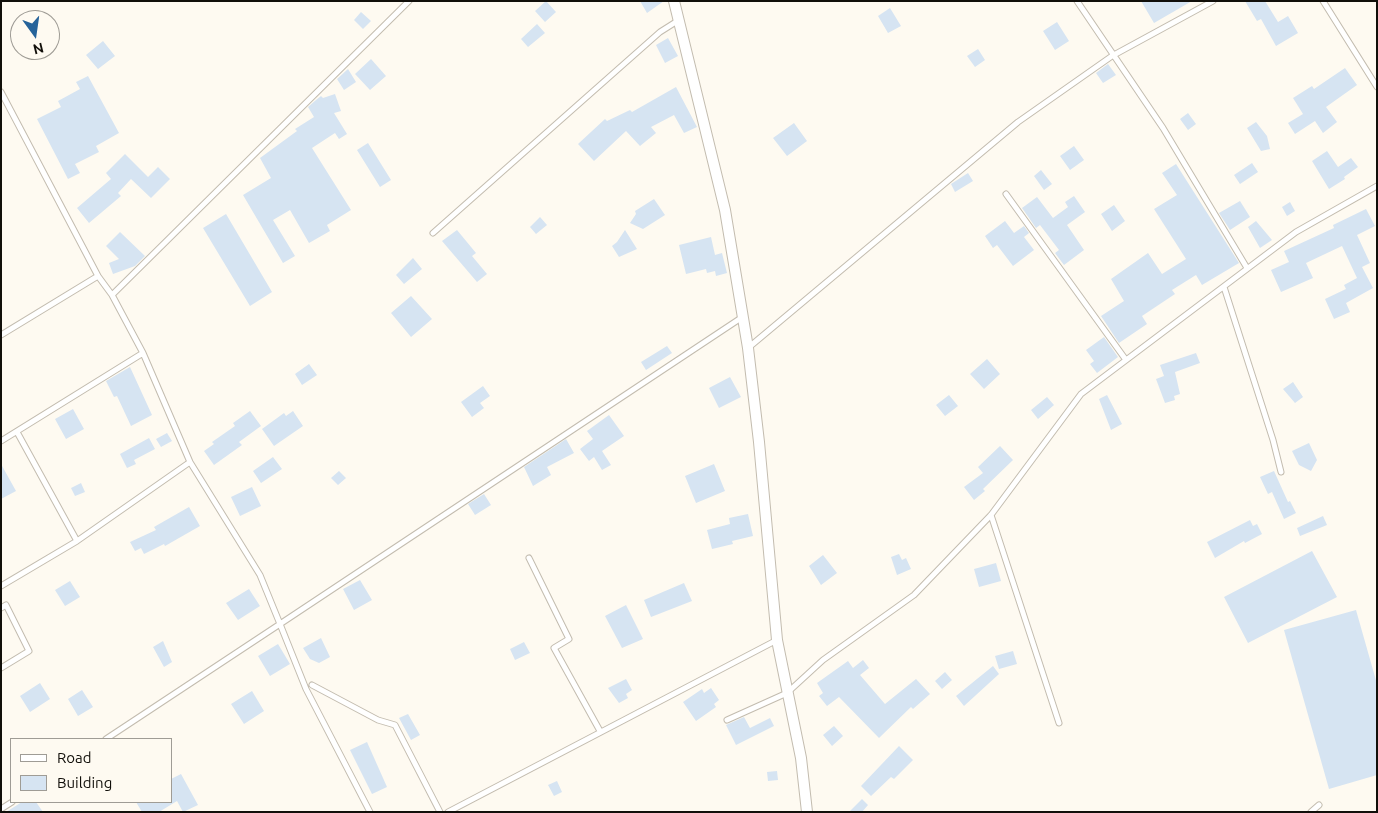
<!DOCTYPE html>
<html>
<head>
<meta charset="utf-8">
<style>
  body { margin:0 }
  #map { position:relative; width:1378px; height:813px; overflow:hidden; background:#fefaf1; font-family:Ubuntu,sans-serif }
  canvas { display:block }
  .frame { position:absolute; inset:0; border:2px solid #110f0a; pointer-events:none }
  .legend { position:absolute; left:10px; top:738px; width:162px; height:65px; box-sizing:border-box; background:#fefaf1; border:1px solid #9f9c95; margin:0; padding:6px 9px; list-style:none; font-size:15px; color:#110f0a }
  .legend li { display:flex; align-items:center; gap:10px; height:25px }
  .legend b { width:25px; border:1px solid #9f9c95 }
  .north { position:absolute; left:10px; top:10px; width:50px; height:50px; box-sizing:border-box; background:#fefaf1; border:1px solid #9f9c95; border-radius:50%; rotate:166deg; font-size:14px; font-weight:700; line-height:20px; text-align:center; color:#110f0a }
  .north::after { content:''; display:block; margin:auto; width:18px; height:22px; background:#26639a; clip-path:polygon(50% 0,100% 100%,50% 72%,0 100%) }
</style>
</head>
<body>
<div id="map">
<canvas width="1378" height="813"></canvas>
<div class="frame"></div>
<ul class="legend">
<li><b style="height:6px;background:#fff"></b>Road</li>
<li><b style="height:14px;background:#d6e4f2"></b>Building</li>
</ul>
<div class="north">N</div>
</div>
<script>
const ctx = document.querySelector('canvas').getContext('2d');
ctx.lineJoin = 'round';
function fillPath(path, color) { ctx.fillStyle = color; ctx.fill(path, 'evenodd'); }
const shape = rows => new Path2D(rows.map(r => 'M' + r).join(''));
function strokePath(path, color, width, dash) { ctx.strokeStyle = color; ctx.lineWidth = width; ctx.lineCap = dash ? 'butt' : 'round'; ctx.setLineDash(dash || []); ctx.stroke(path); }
fillPath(shape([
  [546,1,556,12,545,22,535,11],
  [640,1,664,1,647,13],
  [1141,1,1192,1,1154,23],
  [1245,1,1265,1,1278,22,1288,16,1298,33,1276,46,1261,19,1257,21],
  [890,8,901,26,888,33,878,16],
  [361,12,371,21,363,29,354,20],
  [1057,22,1069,41,1055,50,1043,31],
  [537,24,545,33,528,47,521,39],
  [668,38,678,56,665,63,656,45],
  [103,41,115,56,98,69,86,55],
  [978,49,985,60,975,67,967,56],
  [371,59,386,76,370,90,355,74],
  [1108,64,1116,75,1103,83,1096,73],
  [1345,68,1357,85,1326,107,1337,122,1323,133,1315,121,1295,134,1288,123,1303,114,1293,98,1312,86,1314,89],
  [348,69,356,82,344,90,337,79],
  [88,76,119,133,96,146,99,152,75,164,80,173,68,179,37,119,61,107,58,101,80,89,76,82],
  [676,87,697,127,684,133,674,115,651,127,656,133,640,146,626,131,594,161,578,144,605,119,607,121,630,110,632,112],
  [335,94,341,111,334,113,347,134,339,139,335,133,312,148,351,210,327,225,330,231,309,243,290,210,273,220,295,256,283,263,243,195,271,178,260,158,297,131,295,129,314,117,308,107,316,100,321,96,323,98],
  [1188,113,1196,124,1188,130,1180,119],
  [1256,122,1267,136,1270,149,1261,151,1247,128],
  [794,123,807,141,787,156,773,138],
  [368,143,391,180,380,187,357,150],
  [1074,146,1084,160,1070,170,1060,156],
  [1327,151,1338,167,1351,158,1358,167,1344,177,1345,179,1329,189,1312,161],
  [125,154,148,177,158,167,170,179,151,198,131,179,118,193,121,196,89,223,77,208,111,179,106,173],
  [1252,163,1258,172,1240,184,1234,175],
  [1176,164,1239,263,1202,285,1196,275,1172,290,1175,294,1142,316,1147,324,1119,343,1101,316,1124,301,1111,279,1148,253,1162,274,1186,259,1154,209,1177,195,1162,173],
  [1041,170,1052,184,1044,190,1034,176],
  [968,173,973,181,955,192,951,184],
  [1074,196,1085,212,1067,225,1084,250,1064,265,1055,253,1059,250,1040,225,1036,228,1022,208,1037,197,1053,218,1068,207,1065,202],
  [654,199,665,215,643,229,630,223,636,214,635,211],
  [1240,201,1250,217,1230,230,1219,213],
  [1290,202,1295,211,1287,216,1282,207],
  [1114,205,1125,221,1112,231,1101,214],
  [1366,209,1375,226,1357,235,1370,263,1362,267,1373,288,1346,303,1350,312,1334,319,1325,299,1346,289,1344,285,1357,278,1342,246,1306,263,1313,278,1281,292,1271,270,1289,262,1284,251,1334,228,1333,225],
  [226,214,272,292,250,306,203,228],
  [540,217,547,225,536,234,530,227],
  [1005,221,1014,233,1024,226,1029,233,1024,237,1034,250,1013,266,997,245,993,248,985,236],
  [1256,221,1272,240,1260,248,1248,227],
  [457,230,476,253,472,256,487,274,477,282,442,241],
  [625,230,637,249,619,257,612,246,617,242],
  [120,232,145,256,135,266,113,274,109,263,119,259,106,246],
  [711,237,715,255,722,253,727,273,716,276,715,271,707,273,706,269,686,274,679,245],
  [413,258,422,269,404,284,396,275],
  [411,296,432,319,411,337,391,313],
  [1104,337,1118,357,1097,373,1090,364,1094,361,1086,350],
  [667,346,672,353,646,370,641,362],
  [1196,353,1200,363,1175,372,1180,394,1174,396,1175,400,1165,403,1156,379,1164,376,1160,365],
  [987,359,1000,374,984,389,970,374],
  [309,364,317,375,302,385,295,374],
  [130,367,152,415,131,426,117,396,114,397,106,381],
  [730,377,741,397,719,408,709,388],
  [1293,382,1303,397,1295,403,1283,389],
  [483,386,490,396,480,403,484,408,472,417,461,402],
  [949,395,958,406,945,416,936,405],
  [1107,395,1122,424,1111,430,1099,399],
  [1047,397,1054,405,1038,419,1031,410],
  [73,409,84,429,66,439,55,419],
  [250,411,261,426,239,442,242,445,214,465,204,451,214,444,212,442,235,426,233,423],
  [293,411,303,426,274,446,262,429,284,413,286,416],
  [609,415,624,436,602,451,611,465,602,470,594,457,589,461,580,449,593,439,587,431],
  [167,433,172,441,161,447,156,439],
  [149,438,155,449,134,460,136,464,127,468,120,454],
  [566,439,574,453,547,467,551,475,533,486,524,467],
  [1309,443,1317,460,1311,471,1299,465,1292,451],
  [1000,446,1013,460,983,489,985,491,974,500,964,487,983,473,978,467],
  [273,457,282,469,261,483,253,471],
  [1,464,16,491,1,499],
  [714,464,725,491,696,503,685,476],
  [339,471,346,478,338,485,331,478],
  [1274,471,1288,502,1290,501,1296,513,1284,519,1272,492,1268,494,1260,477],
  [81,483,85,492,75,496,71,488],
  [252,487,261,506,240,516,231,497],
  [484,494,491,505,475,515,468,504],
  [189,507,200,526,165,546,164,544,144,554,141,548,135,551,130,542,156,530,154,527],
  [748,514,753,536,732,541,733,544,712,549,707,530,730,524,729,518],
  [1323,516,1327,525,1300,536,1297,528],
  [1250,520,1253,526,1257,524,1262,534,1245,543,1244,541,1215,558,1207,542],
  [1312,551,1337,597,1248,643,1224,597],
  [899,554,902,560,906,558,911,569,897,575,891,557],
  [823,555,837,573,821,585,809,566],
  [996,563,1001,581,979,587,974,569],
  [360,580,372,600,354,610,343,589],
  [70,581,80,597,65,606,55,590],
  [684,583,692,601,651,617,644,600],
  [249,589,260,606,238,620,226,603],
  [626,605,643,639,622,648,605,616],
  [1356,610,1377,684,1377,775,1329,789,1284,630],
  [321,638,330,657,319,663,310,659,303,648],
  [163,641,172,662,164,667,153,647],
  [524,642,530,653,515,660,510,649],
  [278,644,290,664,270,676,258,656],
  [1013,651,1017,664,999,669,995,656],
  [863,660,869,668,860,675,885,704,916,679,930,694,913,709,911,707,879,738,839,697,827,706,819,696,823,693,817,683,848,661,853,668],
  [993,666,999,674,964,706,956,696],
  [945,672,952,680,942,689,935,681],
  [626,679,632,690,626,694,628,698,619,703,608,688],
  [40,683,50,699,30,712,20,696],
  [711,688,719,700,714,704,716,707,696,721,683,702,702,689,704,693],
  [82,690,93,707,78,716,68,699],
  [252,691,264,711,244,724,231,704],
  [408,714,420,735,411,740,399,718],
  [744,717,750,728,770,718,774,726,736,745,726,725],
  [834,726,843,736,832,746,823,735],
  [367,742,387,787,372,794,350,750],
  [899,746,913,760,894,779,891,777,871,796,861,786],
  [777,771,778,780,768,781,767,772],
  [181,774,198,805,183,812,177,801,159,812,142,812,136,802,171,802,171,779],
  [557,781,562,792,554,796,548,785],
  [862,799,868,805,862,812,849,812],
  [22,802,36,802,43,812,6,812]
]), '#d6e4f2');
const service = shape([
  [1077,1,1163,128,1247,268],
  [1323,1,1377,87],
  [1,92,98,276,1,335],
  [1006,194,1126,360],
  [433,233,660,32,679,20],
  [98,276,112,295,409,1],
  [1224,287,1273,440,1281,472],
  [748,348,1018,122,1112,56,1213,1],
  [17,432,77,541],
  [1,441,143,353],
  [991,515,1059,723],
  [529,558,569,639,554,648,600,731],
  [1,586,77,541,190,462],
  [1,608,6,605,29,651,1,668],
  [312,685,378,720,395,725,440,812],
  [727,720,787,693,823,660,914,595,991,515,1081,394,1296,232,1377,186],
  [106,739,280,624,260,575,190,462,143,353,112,295],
  [1,809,12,802],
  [370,812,306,689,280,624,741,318],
  [448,812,777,640],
  [1311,812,1319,805]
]);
const minor = shape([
  [674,1,725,210,748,348,759,442,777,640,801,758,807,812]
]);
strokePath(service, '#c3bcaf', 7);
strokePath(minor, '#c3bcaf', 12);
strokePath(service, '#fff', 5);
strokePath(minor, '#fff', 10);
</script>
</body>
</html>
